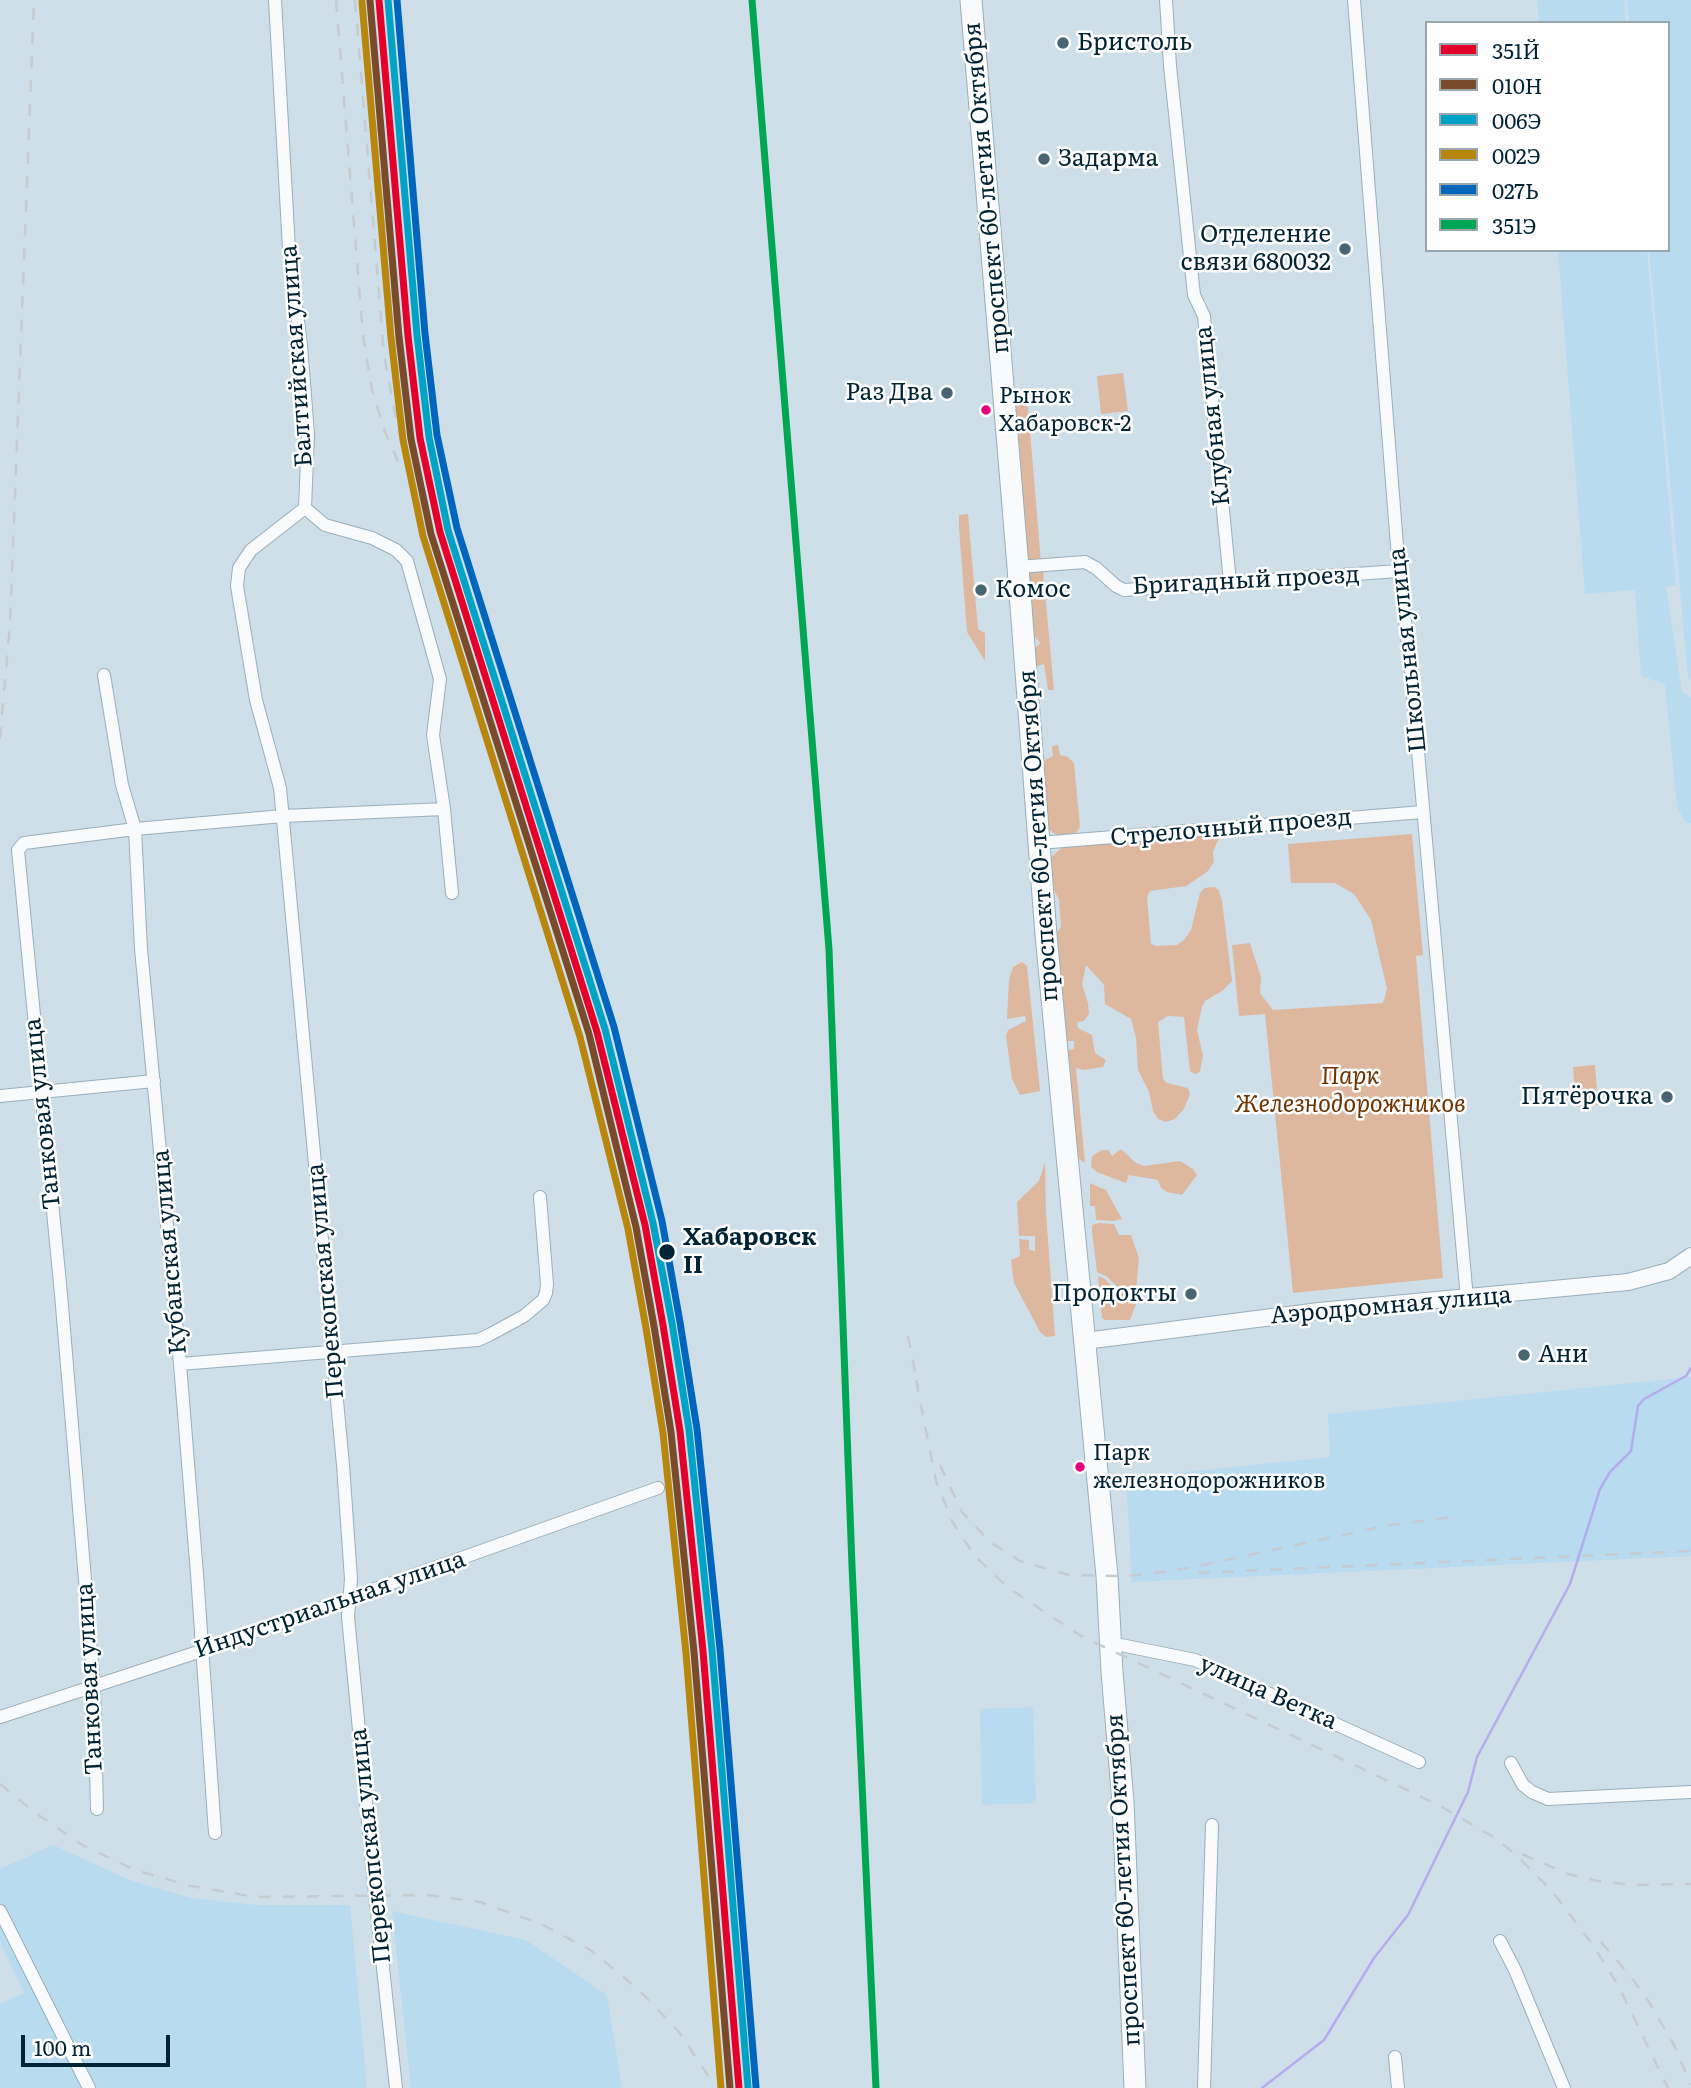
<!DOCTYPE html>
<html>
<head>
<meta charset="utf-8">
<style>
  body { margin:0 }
  #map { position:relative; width:1691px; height:2088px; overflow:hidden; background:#cfdfe9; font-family:Literata,serif }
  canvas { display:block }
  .legend { position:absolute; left:1425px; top:21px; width:245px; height:231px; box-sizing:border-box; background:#fefefe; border:2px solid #98a7ae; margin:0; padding:9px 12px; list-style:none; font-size:21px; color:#002435 }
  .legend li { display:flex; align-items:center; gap:14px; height:35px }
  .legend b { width:35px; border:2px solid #98a7ae }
  .scale { position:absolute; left:21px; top:2035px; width:149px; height:32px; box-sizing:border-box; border:4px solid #002435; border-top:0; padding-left:9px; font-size:21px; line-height:24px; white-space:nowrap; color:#002435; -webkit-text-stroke:5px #fefefe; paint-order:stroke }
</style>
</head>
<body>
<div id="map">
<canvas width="1691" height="2088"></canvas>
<ul class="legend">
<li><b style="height:9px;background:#e4002b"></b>351Й</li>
<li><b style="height:9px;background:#7a4b2a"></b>010Н</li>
<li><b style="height:9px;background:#00a2c6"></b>006Э</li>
<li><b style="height:9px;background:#b9860d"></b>002Э</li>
<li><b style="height:9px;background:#0065bd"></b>027Ь</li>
<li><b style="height:9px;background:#00a651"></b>351Э</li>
</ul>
<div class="scale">100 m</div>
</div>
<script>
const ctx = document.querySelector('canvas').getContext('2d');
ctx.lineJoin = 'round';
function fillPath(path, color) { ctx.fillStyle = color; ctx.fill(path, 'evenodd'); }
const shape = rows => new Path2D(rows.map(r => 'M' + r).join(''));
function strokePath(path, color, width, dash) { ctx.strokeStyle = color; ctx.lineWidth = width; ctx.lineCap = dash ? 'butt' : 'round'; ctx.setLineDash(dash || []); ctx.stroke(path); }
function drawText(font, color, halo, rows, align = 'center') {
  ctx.font = font + ' Literata,serif'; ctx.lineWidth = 5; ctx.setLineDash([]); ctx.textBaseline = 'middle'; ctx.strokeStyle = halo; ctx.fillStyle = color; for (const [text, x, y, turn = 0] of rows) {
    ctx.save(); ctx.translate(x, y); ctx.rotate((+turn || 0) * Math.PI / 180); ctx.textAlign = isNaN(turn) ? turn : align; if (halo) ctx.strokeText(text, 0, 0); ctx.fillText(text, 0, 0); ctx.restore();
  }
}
fillPath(shape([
  [1537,0,1624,0,1626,23,1539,23],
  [1627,0,1691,0,1691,680,1688,678,1649,250,1668,250,1668,23,1629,23],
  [1558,250,1647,250,1676,585,1666,587,1682,692,1691,697,1691,823,1686,823,1677,807,1665,684,1641,676,1635,590,1585,594],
  [1691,1377,1691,1556,1132,1582,1126,1478,1330,1457,1328,1414],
  [1033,1707,1036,1803,982,1805,980,1709],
  [53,1845,132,1881,191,1898,257,1905,350,1905,367,2088,0,2088,0,2004,24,1993,0,1942,0,1869],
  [392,1911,526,1940,607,1995,622,2088,411,2088]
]), '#b8dbf0');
fillPath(shape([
  [1123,373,1128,411,1101,414,1097,376],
  [1014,394,1019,397,1028,408,1041,562,1032,563,1028,560,1015,460,1020,452],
  [968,514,978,629,985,633,985,661,967,632,959,528,959,515],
  [1043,571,1054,690,1048,690,1044,664,1038,666,1032,661,1035,649,1040,643,1031,631,1027,575,1030,572],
  [1058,745,1060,755,1068,757,1074,763,1080,827,1076,833,1058,836,1048,829,1043,761,1053,756,1052,746],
  [1217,834,1219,838,1213,852,1214,862,1207,872,1186,886,1150,891,1147,897,1151,944,1157,946,1177,945,1184,940,1191,930,1200,893,1204,888,1215,887,1219,891,1222,901,1232,981,1222,991,1205,1001,1202,1007,1197,1030,1203,1056,1200,1072,1195,1074,1190,1071,1184,1017,1168,1016,1158,1022,1163,1079,1167,1083,1188,1088,1190,1094,1184,1109,1175,1119,1166,1122,1158,1119,1153,1111,1149,1092,1138,1070,1136,1038,1131,1019,1105,1004,1104,985,1086,965,1082,984,1088,1003,1089,1014,1084,1021,1077,1022,1078,1028,1092,1035,1095,1053,1106,1060,1103,1067,1084,1070,1076,1068,1085,1163,1078,1158,1068,1050,1074,1049,1074,1041,1067,1041,1057,932,1061,927,1059,899,1053,889,1050,858,1065,845],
  [1412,834,1423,955,1416,956,1443,1278,1293,1293,1265,1014,1239,1016,1232,945,1250,943,1261,977,1260,993,1273,1010,1383,1003,1387,989,1371,920,1354,894,1335,883,1291,883,1288,844],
  [1022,962,1027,966,1040,1091,1020,1095,1012,1079,1006,1036,1008,1030,1026,1021,1025,1016,1007,1019,1009,980,1013,967],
  [1595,1065,1598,1105,1576,1107,1573,1067],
  [1121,1149,1136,1163,1144,1166,1180,1161,1193,1169,1197,1175,1182,1195,1167,1192,1161,1188,1158,1180,1129,1175,1126,1183,1097,1172,1091,1167,1092,1156,1102,1150,1108,1150,1112,1156],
  [1045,1162,1046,1213,1055,1336,1046,1337,1040,1332,1014,1283,1011,1260,1020,1256,1019,1239,1029,1240,1029,1250,1035,1251,1035,1236,1019,1236,1017,1202,1039,1181],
  [1090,1183,1106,1190,1122,1219,1114,1221,1096,1220,1095,1206,1090,1206],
  [1099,1223,1114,1224,1119,1235,1131,1235,1139,1258,1136,1291,1119,1288,1106,1276,1097,1272,1092,1232,1092,1225],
  [1098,1276,1105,1279,1116,1291,1135,1296,1136,1304,1130,1320,1105,1320,1102,1318]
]), '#ddb89f');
strokePath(shape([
  [1262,2088,1324,2040,1374,1958,1408,1915,1468,1792,1477,1757,1570,1584,1600,1489,1610,1472,1631,1451,1638,1406,1644,1399,1686,1376,1691,1368]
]), '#b6abef', 2.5);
const street = shape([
  [275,0,289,249,301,345,308,434,305,508,325,525,372,538,396,550,407,561,440,679,433,735,444,809,452,893],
  [1166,0,1170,66,1194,295,1204,316,1230,582],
  [1354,0,1399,571,1410,662,1467,1299],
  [305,508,251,550,239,568,237,586,256,700,280,788,343,1465,351,1579,348,1617,375,1894,396,2088],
  [1018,567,1085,562,1096,568,1116,586,1124,590,1399,571],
  [104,675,122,785,135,829,141,949,180,1364,197,1574,215,1833],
  [1039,843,1423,812],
  [0,1096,154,1081],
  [180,1364,478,1340,489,1335,524,1316,543,1300,546,1293,547,1284,540,1197],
  [1111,1643,1195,1660,1419,1762],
  [0,1717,201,1651,658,1488],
  [1511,1763,1523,1785,1532,1792,1548,1799,1691,1792],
  [97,1809,94,1687,61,1294,18,850,24,843,135,829,283,816,444,809],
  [0,1911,89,2088],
  [1500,1941,1515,1970,1564,2088],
  [1395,2057,1398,2088],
  [1204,2088,1212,1825]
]);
const secondary = shape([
  [1085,1341,1319,1311,1628,1282,1669,1271,1691,1256]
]);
const highway = shape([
  [971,0,1018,567,1046,935,1107,1576,1112,1672,1123,1802,1135,2088]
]);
strokePath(street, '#98afbb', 14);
strokePath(secondary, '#98afbb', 18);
strokePath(highway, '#98afbb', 23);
strokePath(street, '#f8fafc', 12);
strokePath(secondary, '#f8fafc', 16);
strokePath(highway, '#f8fafc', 21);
strokePath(shape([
  [336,0,363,336,372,390,385,432,402,470],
  [355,0,384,355,398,429,423,516,568,964],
  [376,122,399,380],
  [0,739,10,624,34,0],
  [908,1336,918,1387],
  [916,1380,936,1481,952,1521,974,1555,1007,1587,1081,1636,1401,1787,1442,1807,1495,1838,1515,1854,1552,1891,1593,1945,1618,1985,1668,2088],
  [940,1465,962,1512,990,1542,1020,1561,1069,1575,1124,1576,1149,1574,1188,1568,1390,1525,1455,1517],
  [1198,1573,1691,1551],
  [0,1784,34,1812,84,1846,135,1870,191,1886,255,1897,428,1895,480,1902,541,1924,589,1949,638,1989,679,2032,707,2074,712,2088],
  [1522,1854,1568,1874,1598,1881,1634,1885,1691,1884],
  [1601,1942,1631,1977,1649,2002,1674,2045,1691,2085]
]), '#c5cbd0', 2.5, [12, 12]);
strokePath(shape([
  [379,0,408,336,420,438,440,532,597,1032,645,1225,663,1325,680,1431,703,1651,739,2088]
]), '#e4002b', 7);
strokePath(shape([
  [370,1,399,337,411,439,431,534,589,1034,636,1227,654,1326,671,1432,694,1652,730,2088]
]), '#7a4b2a', 7);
strokePath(shape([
  [388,0,417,335,429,437,448,530,605,1029,653,1223,672,1323,689,1430,712,1650,748,2087]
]), '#00a2c6', 7);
strokePath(shape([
  [362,2,391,338,403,440,423,536,580,1037,628,1229,646,1328,663,1433,686,1653,721,2088]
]), '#b9860d', 7);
strokePath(shape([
  [397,0,425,334,437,435,457,528,614,1027,662,1221,680,1322,697,1429,720,1649,756,2087]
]), '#0065bd', 7);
strokePath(shape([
  [752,0,829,949,852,1566,876,2088]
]), '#00a651', 7);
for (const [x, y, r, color] of [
  [1063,43,7,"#486574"],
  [1044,159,7,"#486574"],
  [1345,249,7,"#486574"],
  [947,393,7,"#486574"],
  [986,410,6,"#e5007d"],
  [981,590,7,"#486574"],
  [1667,1097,7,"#486574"],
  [667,1252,9,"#002435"],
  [1191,1294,7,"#486574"],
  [1524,1355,7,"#486574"],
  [1080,1467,6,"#e5007d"]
]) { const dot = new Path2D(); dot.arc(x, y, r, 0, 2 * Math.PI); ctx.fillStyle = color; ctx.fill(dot); strokePath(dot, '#fefefe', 2.5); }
drawText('22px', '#002435', '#fefefe', [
  ["Рынок",999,397],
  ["Хабаровск-2",999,425],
  ["Парк",1093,1454],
  ["железнодорожников",1093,1482]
], 'left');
drawText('24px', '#002435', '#fefefe', [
  ["Бристоль",1077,43],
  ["Задарма",1058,159],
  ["Отделение",1331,235,"right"],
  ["связи 680032",1331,263,"right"],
  ["Раз Два",933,393,"right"],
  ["Комос",995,590],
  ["Пятёрочка",1653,1097,"right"],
  ["Продокты",1177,1294,"right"],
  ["Ани",1538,1355]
], 'left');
drawText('24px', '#002435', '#fefefe', [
  ["проспект 60-летия Октября",987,188,-95],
  ["Балтийская улица",297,356,-94],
  ["Клубная улица",1213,416,-96],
  ["Бригадный проезд",1246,581,-3],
  ["Школьная улица",1408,650,-96],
  ["Стрелочный проезд",1231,828,-5],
  ["проспект 60-летия Октября",1039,836,-94],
  ["Танковая улица",43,1114,-96],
  ["Кубанская улица",170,1252,-95],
  ["Перекопская улица",326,1281,-95],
  ["Аэродромная улица",1391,1306,-5],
  ["Индустриальная улица",330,1605,-19],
  ["Танковая улица",90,1679,-93],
  ["улица Ветка",1268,1693,24],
  ["Перекопская улица",371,1846,-96],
  ["проспект 60-летия Октября",1124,1880,-93]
]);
drawText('italic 24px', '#6e3503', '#fefefe', [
  ["Парк",1350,1077],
  ["Железнодорожников",1350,1105]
]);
drawText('bold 24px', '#002435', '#fefefe', [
  ["Хабаровск",683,1238],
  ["II",683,1266]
], 'left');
</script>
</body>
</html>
